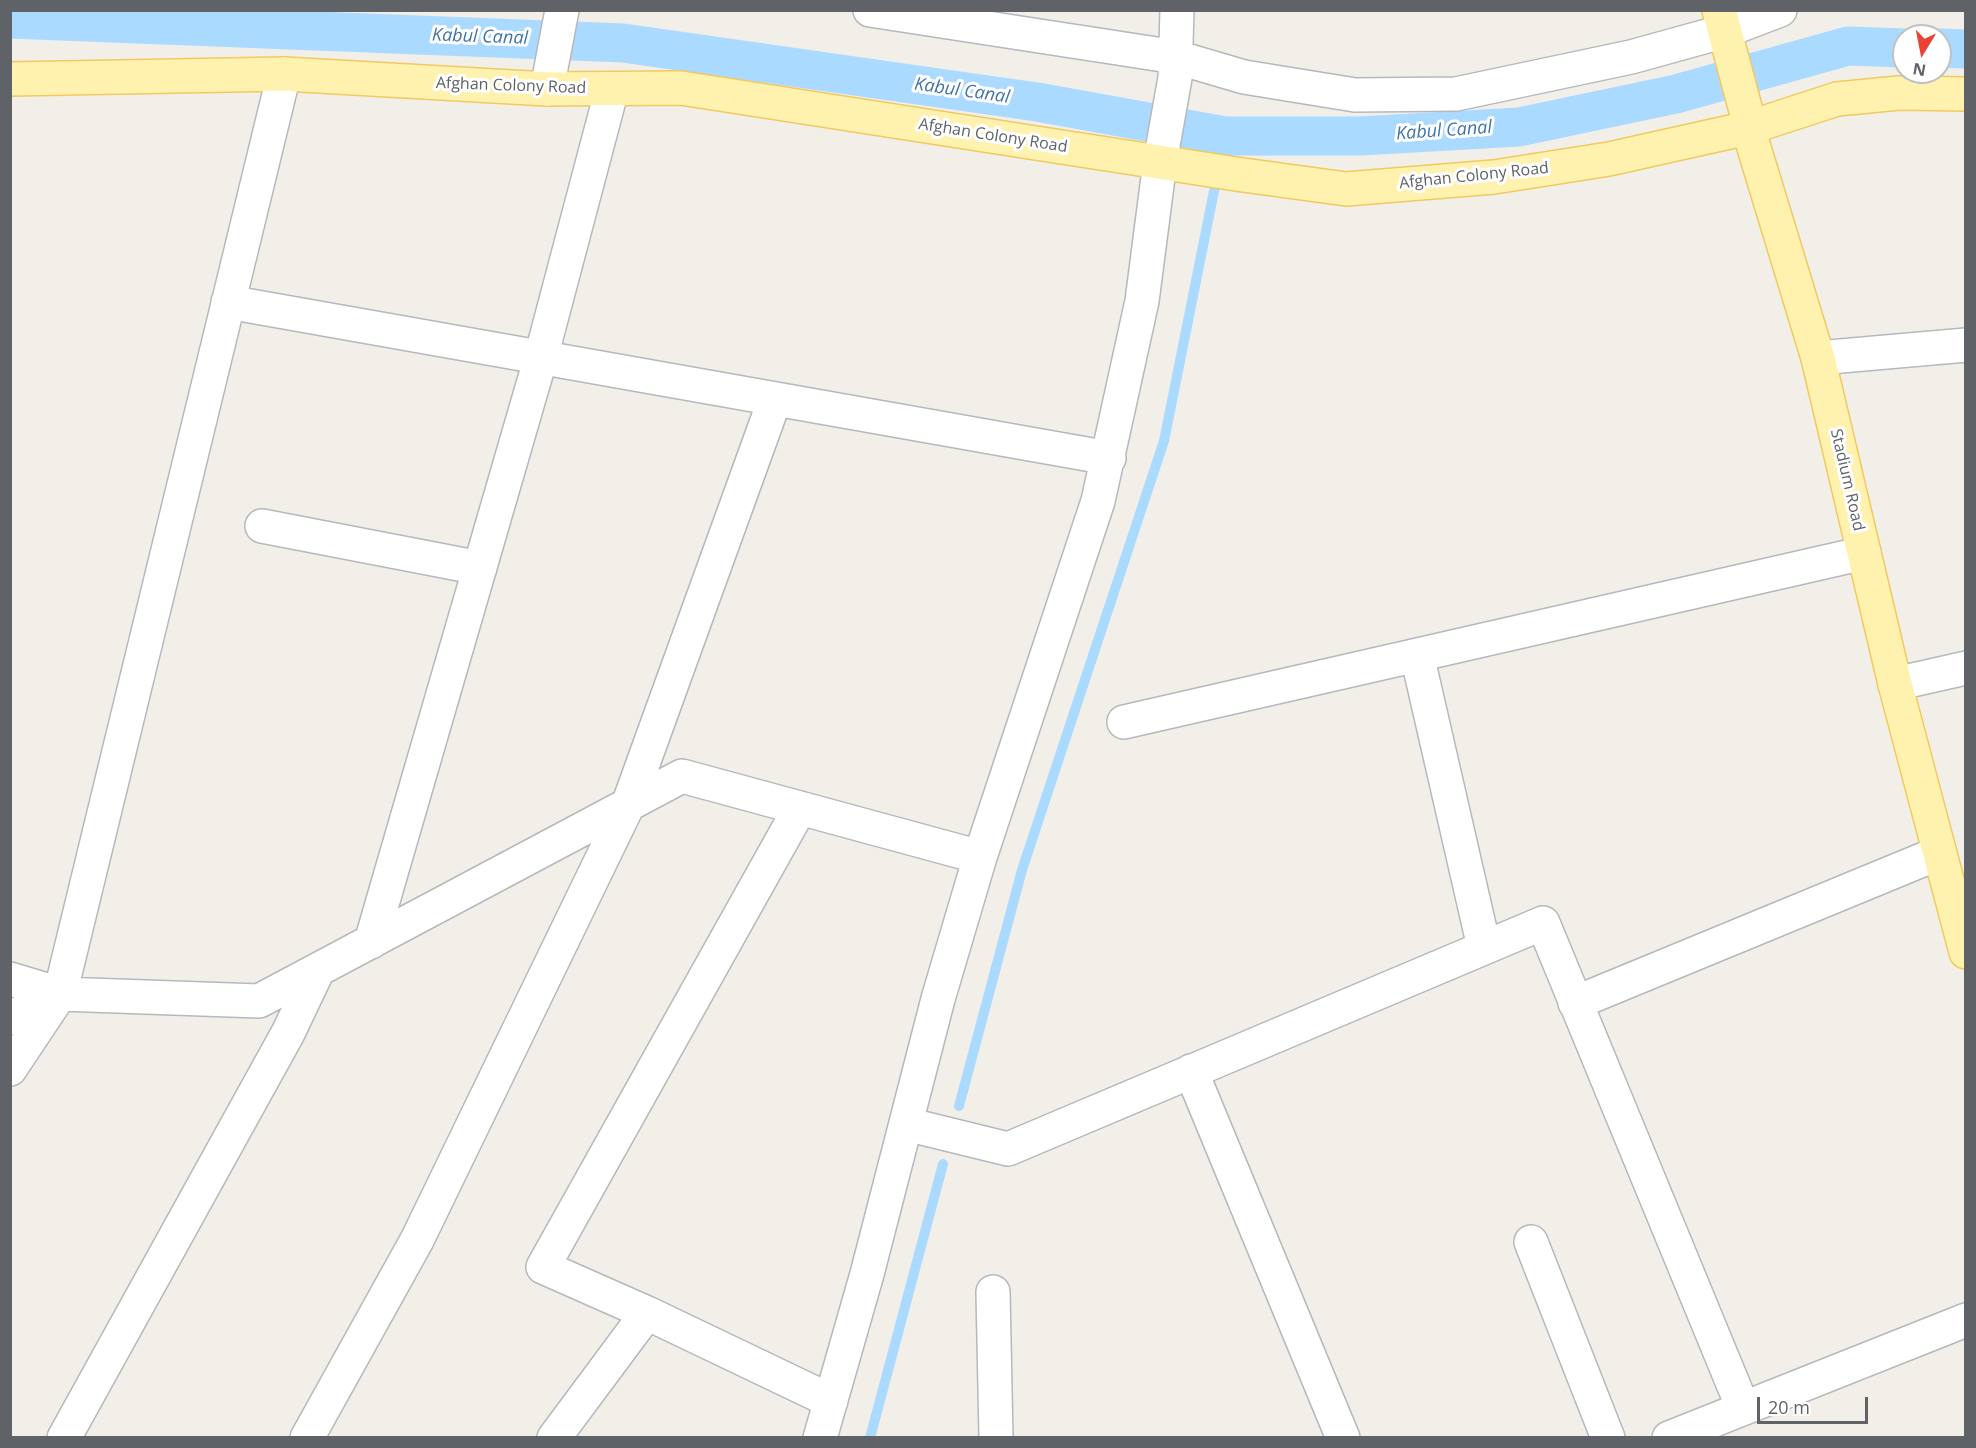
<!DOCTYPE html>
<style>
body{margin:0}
#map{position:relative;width:1976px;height:1448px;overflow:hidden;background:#f1efe8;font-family:"Open Sans",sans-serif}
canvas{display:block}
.frame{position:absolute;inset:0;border:12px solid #5f6368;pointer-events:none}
.north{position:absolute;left:1892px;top:24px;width:60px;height:60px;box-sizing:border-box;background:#fff;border:2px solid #bfc1c3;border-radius:50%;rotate:190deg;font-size:16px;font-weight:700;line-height:24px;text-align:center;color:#5f6368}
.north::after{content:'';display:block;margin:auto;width:21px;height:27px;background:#ea4335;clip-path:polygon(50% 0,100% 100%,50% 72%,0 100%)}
.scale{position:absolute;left:1757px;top:1397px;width:111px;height:27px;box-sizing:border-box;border:3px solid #5f6368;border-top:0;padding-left:8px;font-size:18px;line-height:21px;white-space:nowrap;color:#5f6368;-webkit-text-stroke:4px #fff;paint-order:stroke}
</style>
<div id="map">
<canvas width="1976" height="1448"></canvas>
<div class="frame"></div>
<div class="north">N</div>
<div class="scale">20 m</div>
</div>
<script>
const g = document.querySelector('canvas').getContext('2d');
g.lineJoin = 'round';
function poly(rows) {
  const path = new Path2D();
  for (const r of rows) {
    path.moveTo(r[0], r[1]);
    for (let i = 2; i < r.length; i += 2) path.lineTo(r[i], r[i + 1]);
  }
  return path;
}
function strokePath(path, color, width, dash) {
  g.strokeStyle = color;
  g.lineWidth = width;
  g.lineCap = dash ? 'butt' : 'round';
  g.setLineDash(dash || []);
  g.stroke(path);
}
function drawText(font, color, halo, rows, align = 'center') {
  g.font = font + ' "Open Sans",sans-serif';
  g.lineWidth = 6;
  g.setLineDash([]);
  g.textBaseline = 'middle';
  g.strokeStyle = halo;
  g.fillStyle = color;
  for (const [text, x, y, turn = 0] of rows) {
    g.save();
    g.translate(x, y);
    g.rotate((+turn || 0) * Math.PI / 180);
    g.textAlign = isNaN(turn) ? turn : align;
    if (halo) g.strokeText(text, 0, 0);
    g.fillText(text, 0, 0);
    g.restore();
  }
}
strokePath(poly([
 [959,1106,1022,870,1164,441,1225,136],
 [870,1438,943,1164]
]), '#aadaff', 10);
strokePath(poly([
 [10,19,623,43,1037,102,1225,136,1360,136,1519,127,1676,94,1848,46,1904,48],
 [1940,48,1966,49]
]), '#aadaff', 39);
const minor = poly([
 [870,10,1176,57,1244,77,1355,95,1456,94,1631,57,1725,31,1780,10],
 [547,89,562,10],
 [228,302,1109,458],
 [1818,358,1966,345],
 [262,526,480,568],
 [1417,655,1484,947],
 [1895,684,1966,668],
 [1124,722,1864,553],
 [800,808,543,1267,647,1313,831,1401],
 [371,942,541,357,612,89],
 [10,979,60,994],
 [1575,1003,1939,853],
 [10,1018,60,994,259,1001,682,776,980,857],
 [10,1069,60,994,284,74],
 [1191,1071,1343,1438],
 [906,1124,1008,1149,1543,923,1743,1408],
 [1531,1242,1608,1438],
 [993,1292,996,1438],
 [64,1438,288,1033,318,970],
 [307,1438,417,1240,628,805,775,399],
 [554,1438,647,1313],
 [820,1438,867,1274,938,999,980,857,1098,501,1142,301,1160,162,1175,78,1177,10],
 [1669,1438,1966,1320]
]);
const major = poly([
 [1719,10,1746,111,1748,128,1818,358,1895,684,1966,952],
 [10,79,284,74,547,89,681,88,1236,174,1346,189,1494,177,1609,159,1748,128,1837,99,1899,93,1966,94]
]);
strokePath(minor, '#b5b8bc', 36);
strokePath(major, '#f2c960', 36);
strokePath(minor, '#fff', 33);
strokePath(major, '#fff2af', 33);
drawText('16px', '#5f6368', '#fff', [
 ["Afghan Colony Road",511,86,2],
 ["Afghan Colony Road",993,136,9],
 ["Afghan Colony Road",1474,176,-6],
 ["Stadium Road",1847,480,77]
]);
drawText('italic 18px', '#4174aa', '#fff', [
 ["Kabul Canal",480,37,2],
 ["Kabul Canal",962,91,8],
 ["Kabul Canal",1444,131,-4]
]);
</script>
